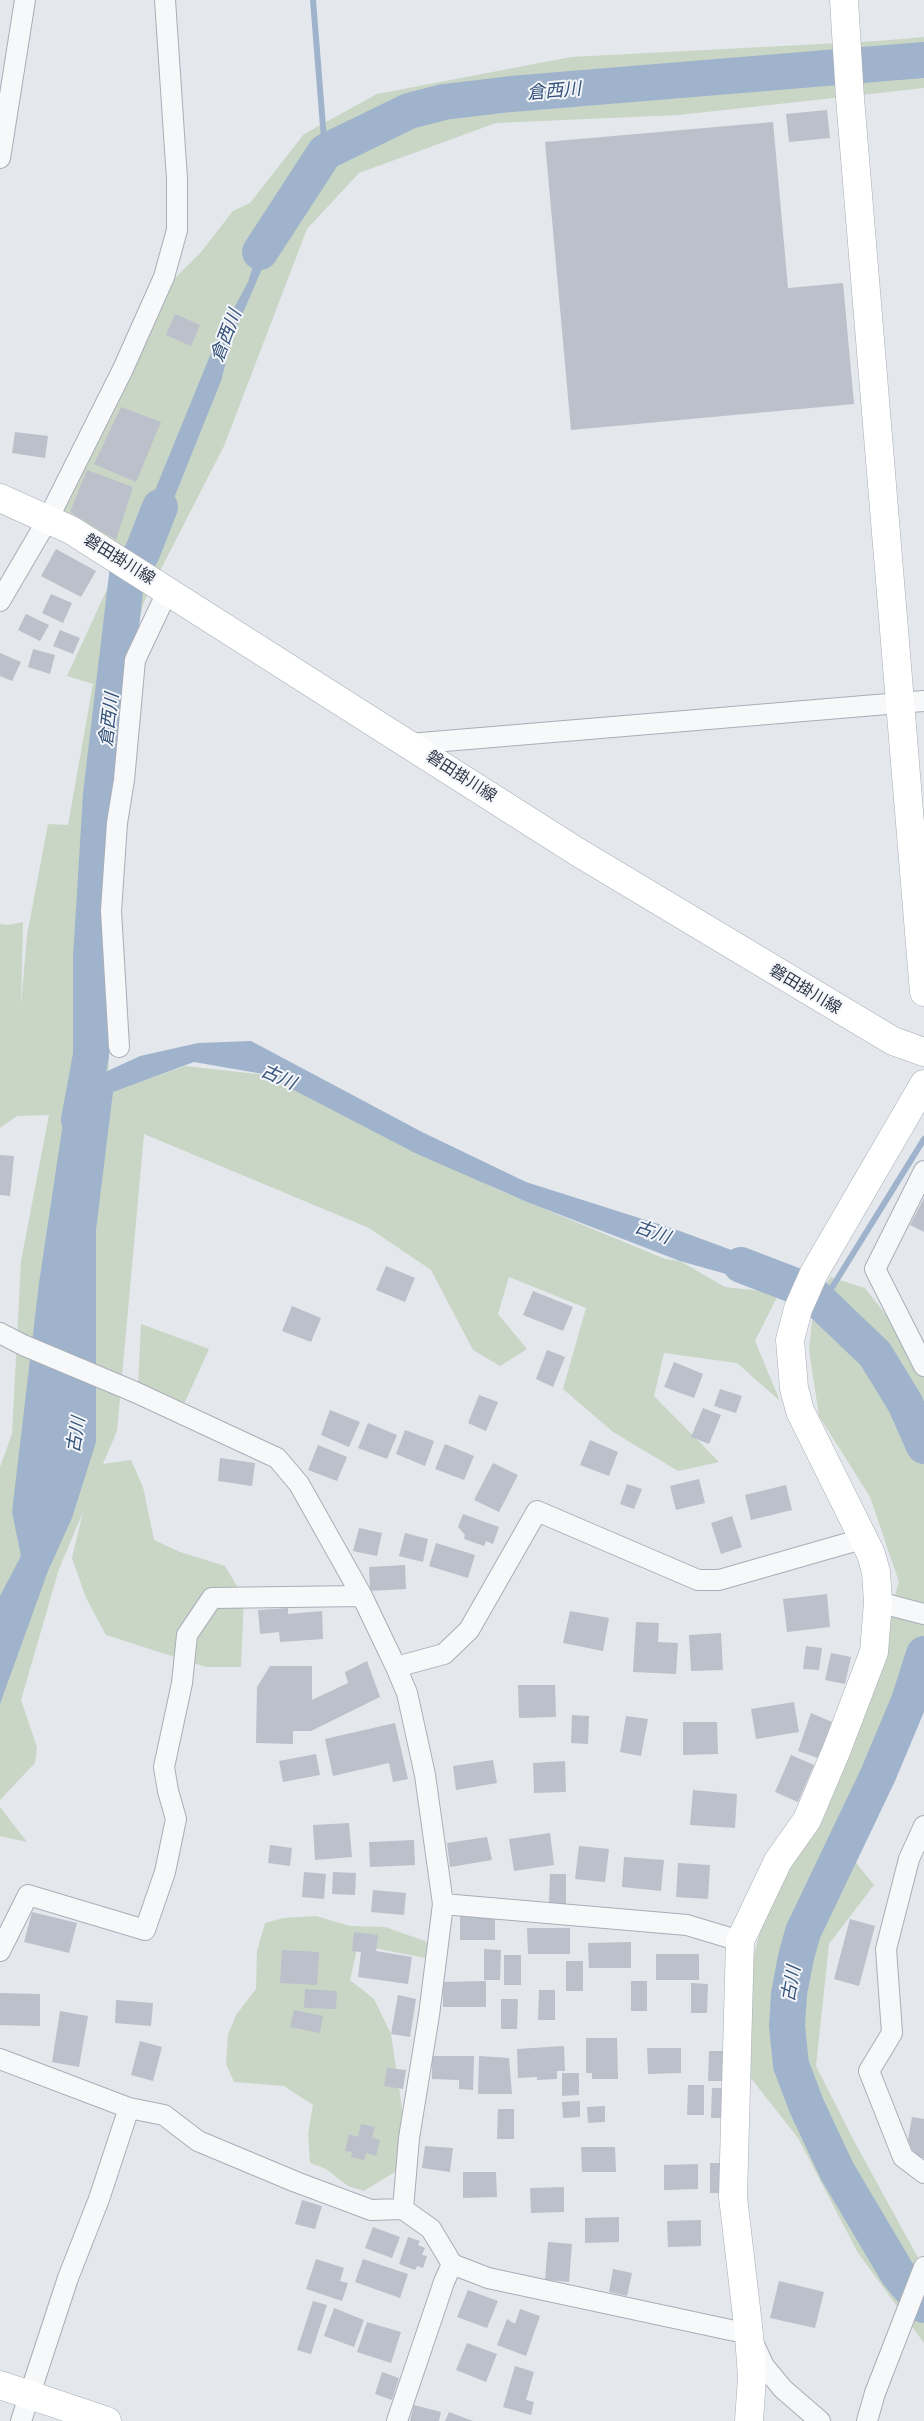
<!DOCTYPE html>
<meta charset="utf-8">
<style>
body{margin:0}
canvas{display:block;background:#e4e7ec}
</style>
<canvas width="924" height="2421"></canvas>
<script>
const g = document.querySelector('canvas').getContext('2d');
g.lineJoin = 'round';
function fill(path, color) {
  g.fillStyle = color;
  g.fill(path, 'evenodd');
}
function poly(rows) {
  const path = new Path2D();
  for (const r of rows) {
    path.moveTo(r[0], r[1]);
    for (let i = 2; i < r.length; i += 2) path.lineTo(r[i], r[i + 1]);
  }
  return path;
}
function strokePath(path, color, width, dash) {
  g.strokeStyle = color;
  g.lineWidth = width;
  g.lineCap = dash ? 'butt' : 'round';
  g.setLineDash(dash || []);
  g.stroke(path);
}
function drawText(font, color, halo, rows, align = 'center') {
  g.font = font + ' "DM Sans","Noto Sans JP",sans-serif';
  g.lineWidth = 4;
  g.setLineDash([]);
  g.textBaseline = 'middle';
  g.strokeStyle = halo;
  g.fillStyle = color;
  for (const [text, x, y, turn = 0] of rows) {
    g.save();
    g.translate(x, y);
    g.rotate((+turn || 0) * Math.PI / 180);
    g.textAlign = isNaN(turn) ? turn : align;
    if (halo) g.strokeText(text, 0, 0);
    g.fillText(text, 0, 0);
    g.restore();
  }
}
fill(poly([
 [924,37,924,88,679,115,496,123,359,173,307,229,224,446,143,604,126,684,108,998,109,1119,112,1092,185,1066,275,1076,496,1189,665,1259,680,1261,725,1287,779,1293,755,1341,780,1401,737,1363,664,1353,654,1396,719,1462,678,1471,613,1432,563,1389,586,1308,509,1277,498,1314,527,1349,500,1366,473,1350,431,1270,369,1228,144,1134,117,1431,103,1464,131,1460,143,1487,154,1540,180,1552,225,1566,244,1598,241,1667,206,1667,106,1635,86,1598,72,1558,83,1512,59,1569,21,1700,37,1747,35,1763,0,1800,0,1467,12,1434,21,1261,49,1115,17,1116,0,1128,0,924,8,925,23,922,21,1006,27,935,48,824,68,825,93,684,67,676,120,561,48,519,155,298,201,252,233,211,250,203,304,134,377,94,571,57,878,41],
 [830,1277,865,1288,924,1364,924,1674,853,1859,874,1885,829,1944,816,2066,853,2139,917,2256,924,2264,924,2343,858,2253,798,2138,739,2063,741,2003,769,1898,875,1660,899,1582,870,1497,819,1416,809,1350,813,1312],
 [141,1324,209,1349,184,1404,138,1387],
 [0,1807,27,1842,0,1836],
 [316,1916,350,1926,385,1927,425,1941,436,1960,358,1945,350,1980,374,1999,391,2034,404,2122,398,2170,364,2191,348,2186,326,2169,310,2163,308,2134,313,2105,284,2086,234,2082,226,2064,228,2035,236,2015,256,1989,257,1951,265,1923,283,1918]
]), '#c9d6c5');
fill(poly([
 [287,211,233,336,221,381,150,558,131,549,216,341,248,282,266,226],
 [251,1041,422,1132,526,1182,677,1230,794,1273,783,1290,680,1261,527,1202,415,1153,263,1074,194,1062,113,1092,96,1230,96,1442,72,1518,48,1571,0,1704,0,1596,21,1556,12,1512,39,1283,64,1116,79,1071,99,1075,140,1056,198,1043]
]), '#9fb4cc');
strokePath(poly([
 [313,0,325,152],
 [823,1302,924,1139]
]), '#9fb4cc', 6);
strokePath(poly([
 [260,252,325,152,409,111,444,102,511,94,924,60],
 [79,1120,91,1055,91,958,101,794,127,575,142,553,160,507],
 [741,1265,809,1291,875,1354,905,1403,924,1446],
 [924,1654,909,1701,878,1775,803,1932,796,1957,789,1994,787,2026,791,2065,807,2107,837,2171,898,2274,924,2305]
]), '#9fb4cc', 36);
fill(poly([
 [827,110,830,138,789,142,786,114],
 [773,122,788,288,843,283,854,404,571,430,545,142],
 [175,314,200,325,191,346,166,335],
 [121,407,161,422,136,482,94,464],
 [15,432,48,436,45,458,12,453],
 [87,470,133,487,116,540,70,512],
 [56,549,96,571,81,597,41,576],
 [51,594,72,603,63,623,42,613],
 [26,614,49,625,40,641,18,630],
 [60,630,80,638,73,654,53,646],
 [33,649,55,655,50,674,28,667],
 [0,653,21,662,12,681,0,676],
 [0,1155,14,1156,10,1196,0,1195],
 [924,1198,924,1232,910,1225],
 [386,1266,415,1278,405,1302,376,1290],
 [533,1291,573,1307,563,1331,523,1315],
 [292,1306,321,1318,311,1342,282,1331],
 [547,1350,565,1357,553,1387,536,1379],
 [674,1362,703,1374,694,1398,664,1387],
 [720,1389,742,1396,736,1413,714,1406],
 [479,1395,498,1402,486,1431,468,1423],
 [703,1408,721,1415,709,1444,691,1437],
 [330,1410,360,1422,349,1447,321,1435],
 [368,1423,397,1435,387,1459,358,1448],
 [405,1430,434,1441,425,1466,396,1454],
 [590,1440,618,1452,609,1476,580,1465],
 [445,1444,474,1456,464,1480,435,1469],
 [318,1445,347,1457,337,1481,308,1470],
 [220,1458,255,1463,252,1486,218,1481],
 [493,1463,518,1475,499,1512,474,1500],
 [699,1479,705,1503,676,1510,670,1486],
 [627,1484,642,1489,634,1509,620,1504],
 [786,1485,792,1510,751,1520,745,1495],
 [463,1514,499,1527,493,1544,486,1541,484,1546,464,1539,465,1535,458,1527],
 [732,1516,742,1547,721,1554,711,1523],
 [359,1528,382,1533,377,1556,353,1551],
 [405,1533,428,1539,423,1562,399,1556],
 [436,1543,475,1555,468,1578,429,1566],
 [405,1565,406,1589,370,1591,369,1567],
 [827,1594,830,1627,787,1632,783,1599],
 [288,1608,288,1614,322,1611,323,1639,280,1642,279,1632,260,1634,258,1610],
 [570,1611,609,1618,603,1651,563,1643],
 [636,1622,659,1623,658,1642,678,1643,676,1674,633,1672],
 [721,1633,723,1670,691,1671,689,1635],
 [806,1646,822,1648,819,1670,803,1669],
 [831,1653,851,1657,845,1684,825,1680],
 [367,1661,380,1697,311,1731,293,1731,293,1744,256,1743,257,1687,270,1666,312,1666,312,1700,348,1683,345,1672],
 [518,1685,555,1685,556,1717,519,1718],
 [794,1702,799,1732,756,1739,751,1709],
 [811,1713,832,1722,818,1758,798,1751],
 [572,1715,589,1716,588,1744,571,1743],
 [626,1716,648,1719,641,1756,620,1752],
 [683,1722,717,1722,718,1754,683,1755],
 [395,1723,408,1779,393,1782,389,1763,333,1776,325,1739],
 [316,1754,320,1775,283,1782,279,1761],
 [791,1755,814,1765,798,1802,775,1792],
 [493,1760,497,1783,456,1790,453,1766],
 [565,1761,566,1792,534,1793,533,1763],
 [693,1790,737,1794,735,1828,690,1825],
 [349,1823,352,1857,315,1860,313,1825],
 [550,1833,554,1865,514,1871,509,1839],
 [487,1837,492,1860,450,1867,447,1843],
 [414,1840,415,1865,370,1867,369,1842],
 [270,1845,292,1848,290,1866,268,1863],
 [579,1846,609,1849,605,1882,575,1879],
 [624,1857,664,1860,661,1891,622,1887],
 [678,1863,710,1865,708,1899,676,1897],
 [304,1872,326,1874,324,1899,302,1897],
 [333,1872,356,1873,355,1895,332,1894],
 [550,1874,566,1874,566,1904,549,1904],
 [373,1890,406,1893,404,1915,371,1912],
 [32,1912,77,1923,69,1953,24,1942],
 [495,1915,495,1940,460,1940,460,1916],
 [850,1919,875,1926,859,1986,834,1979],
 [527,1928,570,1928,570,1954,528,1954],
 [354,1932,378,1935,376,1951,412,1957,408,1984,358,1977,361,1952,352,1951],
 [631,1942,631,1968,589,1968,588,1943],
 [484,1949,501,1950,500,1980,484,1980],
 [282,1950,319,1952,317,1985,280,1983],
 [656,1954,699,1954,699,1980,656,1980],
 [504,1955,521,1955,521,1985,504,1985],
 [566,1961,583,1961,583,1991,566,1991],
 [486,1981,486,2007,443,2007,443,1982],
 [631,1981,647,1981,647,2011,631,2011],
 [691,1983,708,1984,707,2013,691,2013],
 [305,1989,337,1991,336,2009,304,2008],
 [539,1990,555,1990,555,2020,538,2020],
 [0,1993,40,1994,40,2026,0,2025],
 [398,1995,416,1999,410,2037,391,2034],
 [501,1999,518,1999,517,2029,501,2029],
 [116,2000,153,2003,151,2026,115,2023],
 [294,2010,323,2016,320,2033,290,2027],
 [60,2011,88,2016,79,2067,52,2062],
 [586,2038,617,2038,618,2079,592,2079,592,2073,586,2073],
 [140,2041,162,2047,153,2081,131,2075],
 [564,2046,565,2071,557,2071,557,2079,537,2080,537,2077,518,2078,517,2049],
 [647,2048,681,2048,681,2073,648,2074],
 [709,2051,725,2051,725,2081,708,2081],
 [432,2056,474,2056,473,2090,459,2089,459,2080,432,2079],
 [479,2056,509,2058,512,2094,478,2094],
 [387,2068,406,2070,403,2089,384,2086],
 [562,2073,579,2073,579,2095,562,2096],
 [688,2085,704,2085,704,2115,687,2115],
 [712,2088,728,2088,728,2118,711,2118],
 [580,2101,580,2117,563,2118,562,2102],
 [605,2106,605,2122,588,2123,587,2107],
 [498,2109,514,2109,514,2139,497,2139],
 [912,2117,924,2119,924,2158,915,2156,908,2140],
 [361,2124,375,2127,372,2138,380,2140,376,2156,366,2153,364,2160,351,2157,352,2152,345,2151,349,2134,358,2137],
 [425,2146,453,2148,450,2172,422,2168],
 [581,2147,615,2147,616,2172,582,2172],
 [710,2163,727,2163,726,2193,710,2193],
 [698,2164,698,2189,664,2190,664,2165],
 [463,2172,496,2172,497,2197,463,2198],
 [564,2187,564,2212,531,2213,530,2188],
 [302,2200,322,2206,315,2229,295,2224],
 [619,2217,619,2242,585,2243,585,2218],
 [701,2220,701,2246,668,2247,667,2221],
 [373,2227,400,2237,392,2258,365,2248],
 [408,2237,420,2241,418,2245,425,2248,422,2255,427,2256,423,2268,417,2266,415,2270,399,2264],
 [548,2242,572,2244,569,2282,545,2280],
 [316,2259,344,2268,340,2281,348,2283,342,2301,306,2289],
 [363,2259,408,2274,400,2298,355,2282],
 [613,2269,632,2273,627,2296,609,2292],
 [779,2281,824,2292,815,2328,770,2318],
 [468,2290,498,2301,487,2328,457,2317],
 [313,2301,327,2305,311,2354,297,2350],
 [334,2308,364,2320,354,2347,324,2336],
 [520,2309,540,2316,526,2356,497,2345,507,2319,515,2324],
 [367,2322,401,2332,391,2363,357,2352],
 [467,2343,497,2354,486,2382,456,2370],
 [515,2366,534,2372,526,2400,534,2402,531,2415,503,2407],
 [382,2372,399,2378,392,2400,375,2394],
 [414,2405,441,2412,439,2421,410,2421],
 [449,2412,473,2421,445,2421]
]), '#bbc0ca');
const street = poly([
 [0,158,25,0],
 [0,601,48,519,123,369,164,277,177,230,177,179,165,0],
 [409,744,924,701],
 [119,1047,111,911,117,823,124,780,135,660,168,590],
 [924,1171,875,1269,924,1366],
 [0,1333,23,1345,135,1392,277,1458,299,1484,362,1596,396,1667,407,1693,425,1775,443,1904,429,2015,409,2138,403,2209],
 [878,1602,924,1614],
 [396,1667,444,1654,469,1630,537,1511,698,1580,719,1580,862,1539],
 [924,1826,909,1859,886,1949,892,2033,869,2071,903,2157,924,2173],
 [443,1904,687,1925,740,1941],
 [0,1951,28,1895,145,1930,165,1872,176,1819,168,1791,164,1767,182,1683,187,1635,212,1598,362,1596],
 [0,2059,129,2108,164,2115,198,2141,296,2182,371,2210,403,2209,431,2229,452,2264,488,2278,749,2334,764,2366,783,2389,820,2421],
 [21,2421,68,2278,99,2199,129,2108],
 [397,2421,444,2282,452,2264],
 [867,2421,875,2393,924,2267]
]);
const secondary = poly([
 [844,0,850,98,924,992],
 [0,498,71,530,576,851,893,1041,924,1052],
 [0,2385,107,2421],
 [749,2421,752,2378,749,2334,733,2197,740,1941,778,1861,807,1820,837,1749,874,1652,878,1602,876,1572,871,1554,800,1411,794,1388,790,1340,798,1309,814,1273,924,1084]
]);
strokePath(street, '#a9aeb7', 22);
strokePath(secondary, '#a9aeb7', 29);
strokePath(street, '#f7f8fa', 20);
strokePath(secondary, '#fff', 28);
drawText('16px', '#2b3445', '#f4f6f9', [
 ["磐田掛川線",119,560,32],
 ["磐田掛川線",461,777,33],
 ["磐田掛川線",805,990,31]
]);
drawText('italic 18px', '#34527a', '#f4f6f9', [
 ["倉西川",554,92,-5],
 ["倉西川",227,336,-69],
 ["倉西川",110,720,-83],
 ["古川",278,1078,24],
 ["古川",652,1233,20],
 ["古川",77,1435,-81],
 ["古川",792,1984,-80]
]);
</script>
